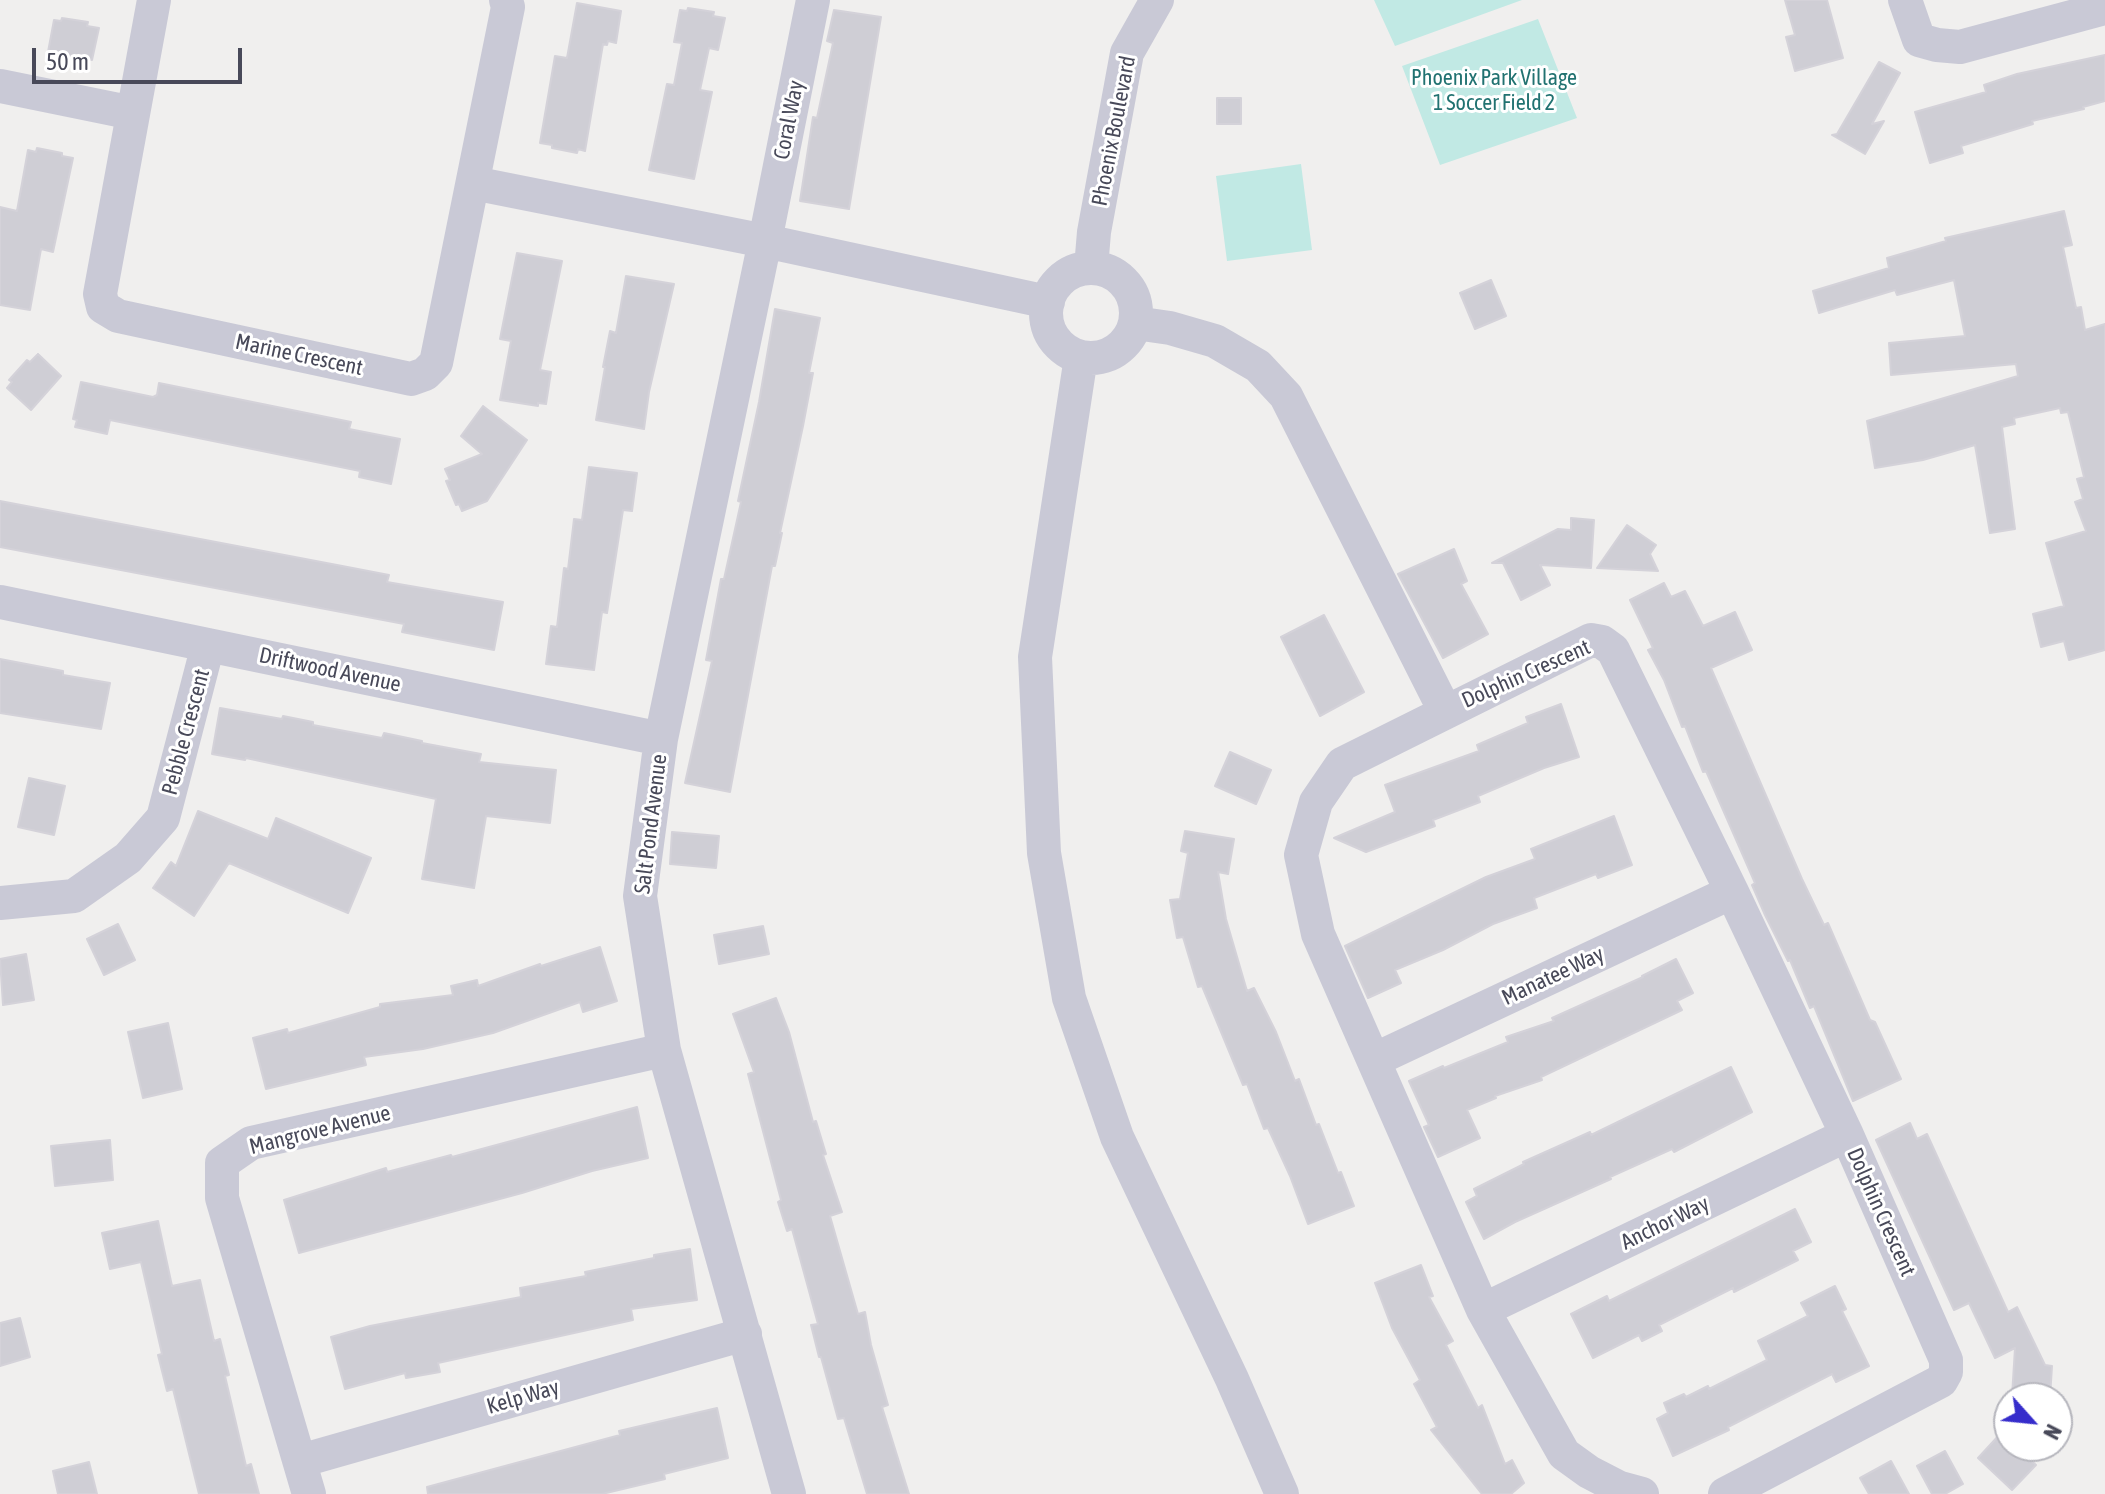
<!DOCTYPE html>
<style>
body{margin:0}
#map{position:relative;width:2105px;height:1494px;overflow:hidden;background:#f0efee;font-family:"Asap Condensed",sans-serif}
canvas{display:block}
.north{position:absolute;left:1993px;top:1382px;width:80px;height:80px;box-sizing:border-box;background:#fff;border:2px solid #b6b6bd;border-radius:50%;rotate:117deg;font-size:22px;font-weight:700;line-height:32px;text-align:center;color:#484959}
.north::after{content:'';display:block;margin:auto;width:28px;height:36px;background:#362dcb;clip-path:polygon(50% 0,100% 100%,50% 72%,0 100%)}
.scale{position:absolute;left:32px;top:48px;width:210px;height:36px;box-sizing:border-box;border:4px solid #484959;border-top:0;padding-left:10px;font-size:24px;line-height:28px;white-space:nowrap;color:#484959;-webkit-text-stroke:6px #fff;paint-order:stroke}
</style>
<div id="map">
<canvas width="2105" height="1494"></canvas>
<div class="north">N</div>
<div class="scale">50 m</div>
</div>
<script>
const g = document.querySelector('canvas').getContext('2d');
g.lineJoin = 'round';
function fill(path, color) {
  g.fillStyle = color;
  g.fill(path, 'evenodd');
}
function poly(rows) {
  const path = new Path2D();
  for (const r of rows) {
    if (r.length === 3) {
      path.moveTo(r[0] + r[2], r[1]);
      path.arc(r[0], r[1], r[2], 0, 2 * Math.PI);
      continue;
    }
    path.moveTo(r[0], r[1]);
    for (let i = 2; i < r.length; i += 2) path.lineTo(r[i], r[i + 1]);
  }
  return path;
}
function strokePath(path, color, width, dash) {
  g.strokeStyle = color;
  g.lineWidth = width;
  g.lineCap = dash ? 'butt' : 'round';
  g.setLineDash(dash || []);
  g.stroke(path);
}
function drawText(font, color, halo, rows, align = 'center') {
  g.font = font + ' "Asap Condensed",sans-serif';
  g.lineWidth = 6;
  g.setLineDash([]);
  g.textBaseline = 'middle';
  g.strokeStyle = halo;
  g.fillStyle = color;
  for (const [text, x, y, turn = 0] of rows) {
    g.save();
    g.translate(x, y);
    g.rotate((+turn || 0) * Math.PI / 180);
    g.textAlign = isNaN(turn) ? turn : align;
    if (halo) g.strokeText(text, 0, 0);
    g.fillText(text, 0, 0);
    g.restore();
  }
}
fill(poly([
 [1374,0,1522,0,1395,46],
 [1538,19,1577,118,1440,165,1402,66],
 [1301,164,1312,250,1227,261,1216,176]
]), '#c1e9e4');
const building = poly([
 [1785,0,1827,0,1843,58,1795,71,1786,37,1795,35,1785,0],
 [577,3,621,11,616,43,608,41,607,45,603,44,585,151,578,149,577,153,552,148,552,145,540,143,555,56,567,58,577,3],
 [688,8,714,12,713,16,725,18,718,50,709,48,700,90,712,92,694,179,649,170,667,84,674,85,682,43,674,42,680,10,687,11,688,8],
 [834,10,881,17,849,209,800,201,813,117,817,118,833,43,827,41,834,10],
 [62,18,88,22,87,26,99,28,92,60,48,52,54,20,61,21,62,18],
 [2105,55,2105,101,2083,107,2084,109,2032,121,2033,124,1961,146,1963,153,1930,163,1915,112,1986,92,1984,85,2017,74,2105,55],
 [1879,62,1900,73,1872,124,1884,121,1865,154,1832,135,1837,134,1879,62],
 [1217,98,1241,98,1241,124,1217,124,1217,98],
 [37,148,62,153,62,156,73,158,53,252,41,249,30,310,0,305,0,207,17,211,28,150,36,152,37,148],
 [2064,211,2072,245,2063,247,2076,308,2081,307,2085,330,2105,324,2105,650,2069,660,2064,641,2041,647,2033,614,2064,606,2046,543,2086,531,2075,502,2083,499,2077,479,2084,477,2068,412,2061,413,2060,408,2014,418,2015,424,2002,427,2015,529,1990,533,1975,445,1923,460,1875,468,1867,421,2018,376,2016,364,1891,375,1889,343,1965,336,1954,280,1897,295,1895,290,1819,313,1813,291,1889,268,1887,258,1946,241,1945,238,2064,211],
 [517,253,562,261,540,370,551,372,546,404,538,403,538,406,500,400,511,341,500,339,517,253],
 [626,276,674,284,649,392,644,429,596,420,605,367,603,367,610,331,616,333,626,276],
 [1491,280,1506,316,1475,329,1460,293,1491,280],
 [775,309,820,318,809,373,813,373,803,426,780,533,782,533,775,566,772,566,730,792,685,783,712,661,706,660,721,579,724,579,741,502,738,501,759,402,775,309],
 [38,354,61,376,31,410,7,388,12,382,9,380,27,360,30,362,38,354],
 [81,382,153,397,157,395,159,383,351,422,349,429,400,439,391,484,359,477,360,471,110,420,107,434,75,427,77,420,73,419,81,382],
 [483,406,527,440,487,501,462,511,459,504,456,505,446,481,450,480,445,469,482,454,461,436,483,406],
 [589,467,637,473,632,511,623,510,607,613,602,612,594,670,546,664,551,626,557,627,564,568,568,569,574,519,582,520,589,467],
 [0,501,337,565,389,575,387,582,503,602,494,650,402,632,404,624,0,547,0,501],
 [1571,518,1594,520,1591,568,1540,565,1550,585,1521,600,1503,563,1492,563,1558,529,1571,530,1571,518],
 [1627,525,1656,545,1650,554,1658,571,1597,568,1627,525],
 [1454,549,1467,581,1461,584,1488,634,1443,658,1398,574,1454,549],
 [1664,583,1671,597,1685,591,1703,626,1735,612,1752,650,1711,668,1802,879,1824,925,1828,923,1870,1020,1875,1022,1901,1079,1853,1101,1814,1006,1810,1008,1790,960,1788,961,1765,915,1752,885,1755,883,1706,771,1703,772,1685,726,1682,727,1664,680,1648,650,1653,648,1630,600,1664,583],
 [1324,615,1364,692,1320,716,1281,637,1324,615],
 [0,659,63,671,63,675,110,683,101,729,0,713,0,659],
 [1561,704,1579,757,1544,768,1478,796,1480,802,1433,820,1435,826,1366,852,1334,838,1395,812,1385,785,1479,751,1477,745,1528,723,1526,717,1561,704],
 [220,708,282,719,283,716,313,722,313,725,382,738,384,733,422,741,422,743,481,754,479,762,556,770,550,823,486,816,474,888,422,879,436,799,246,758,245,760,212,754,220,708],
 [1230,752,1271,770,1256,804,1215,786,1230,752],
 [29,778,65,786,54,835,18,827,29,778],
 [198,811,268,839,276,818,371,858,348,913,229,863,194,916,153,888,171,862,176,866,198,811],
 [1614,816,1632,865,1598,878,1596,874,1534,898,1537,908,1493,924,1443,950,1395,970,1401,983,1368,998,1345,946,1486,877,1535,859,1531,849,1614,816],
 [1185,831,1234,839,1228,874,1218,872,1226,919,1247,991,1254,988,1276,1032,1295,1081,1299,1079,1316,1125,1319,1124,1338,1173,1341,1172,1354,1206,1308,1224,1290,1176,1268,1128,1264,1129,1247,1084,1243,1085,1202,986,1198,987,1183,937,1177,938,1170,900,1180,899,1188,853,1181,851,1185,831],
 [672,832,719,836,716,868,670,864,672,832],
 [118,924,135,960,104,975,87,939,118,924],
 [763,926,769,954,719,964,714,935,763,926],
 [600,947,617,1001,583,1012,580,1002,493,1033,423,1049,364,1057,366,1065,266,1089,253,1038,287,1029,288,1033,380,1007,380,1004,453,995,451,986,477,980,478,986,540,964,541,966,600,947],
 [26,954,34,1000,3,1005,0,959,26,954],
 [1676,959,1693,993,1677,1001,1682,1010,1541,1077,1542,1080,1495,1096,1496,1098,1467,1110,1480,1138,1438,1157,1424,1127,1429,1125,1409,1081,1443,1066,1444,1068,1508,1042,1506,1037,1554,1021,1552,1018,1643,977,1642,976,1676,959],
 [776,998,789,1032,813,1122,816,1121,826,1154,823,1155,842,1212,830,1216,858,1314,865,1312,871,1345,888,1405,882,1407,909,1494,867,1494,844,1418,838,1419,821,1357,819,1357,811,1325,818,1324,792,1229,787,1231,778,1202,781,1200,748,1074,754,1072,733,1014,776,998],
 [168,1023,182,1089,143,1098,128,1032,168,1023],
 [1731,1067,1752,1112,1674,1152,1672,1149,1610,1177,1611,1179,1515,1222,1484,1239,1466,1202,1477,1196,1474,1189,1524,1164,1523,1162,1590,1132,1591,1135,1731,1067],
 [637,1107,648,1158,592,1171,522,1193,299,1253,284,1200,386,1168,387,1172,451,1155,452,1157,637,1107],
 [1910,1123,1917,1139,1927,1134,2008,1312,2017,1307,2045,1365,2052,1366,2050,1398,2012,1396,2015,1348,1995,1358,1969,1303,1954,1310,1876,1140,1910,1123],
 [110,1140,113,1180,55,1186,51,1146,110,1140],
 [1795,1209,1811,1242,1793,1251,1798,1260,1734,1292,1733,1288,1659,1325,1662,1331,1642,1341,1639,1335,1593,1358,1571,1314,1607,1296,1609,1301,1795,1209],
 [158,1221,172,1286,200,1280,214,1341,220,1339,229,1375,225,1376,246,1466,251,1464,259,1494,199,1494,173,1389,167,1391,158,1355,162,1354,141,1262,110,1269,102,1233,158,1221],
 [690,1249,697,1300,631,1309,633,1320,438,1363,440,1372,406,1378,405,1373,345,1389,331,1337,370,1326,521,1297,520,1288,586,1276,585,1272,654,1258,654,1255,690,1249],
 [1421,1265,1433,1296,1429,1297,1453,1341,1446,1345,1478,1408,1482,1405,1505,1464,1512,1460,1524,1483,1511,1494,1482,1494,1431,1430,1437,1427,1414,1384,1420,1380,1392,1328,1375,1283,1421,1265],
 [1835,1286,1846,1309,1842,1311,1869,1366,1836,1382,1832,1374,1728,1427,1729,1430,1673,1456,1657,1419,1668,1413,1664,1403,1684,1394,1686,1397,1708,1386,1709,1389,1767,1360,1758,1341,1808,1316,1801,1303,1835,1286],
 [20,1318,30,1357,0,1366,0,1323,20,1318],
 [717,1408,728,1458,664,1474,665,1479,602,1494,428,1494,427,1487,620,1435,619,1431,717,1408],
 [2001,1433,2009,1440,2009,1446,2015,1446,2036,1465,2012,1490,1978,1458,2001,1433],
 [1945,1451,1963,1484,1945,1494,1932,1494,1917,1466,1945,1451],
 [1891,1461,1909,1494,1869,1494,1860,1478,1891,1461],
 [89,1462,97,1494,58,1494,53,1471,89,1462]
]);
fill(building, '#cfced5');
strokePath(building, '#d4d2d9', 2);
strokePath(poly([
 [154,0,100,294,103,307,118,316,411,379,425,374,436,363,508,7,506,0],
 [1905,0,1919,40,1937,45,1960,47,2105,8],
 [0,86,133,113],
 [473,183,765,241,1048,302],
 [1091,268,1094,232,1127,53,1157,0],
 [1091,313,45],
 [1135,323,1170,328,1215,341,1258,366,1286,396,1445,711],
 [1081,357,1035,657,1044,853,1069,998,1117,1137,1232,1379,1282,1494],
 [0,602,661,739],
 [0,903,74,896,128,858,163,818,208,645],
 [1374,1060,1732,892],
 [1483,1310,1847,1135],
 [300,1461,745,1334],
 [309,1494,222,1198,222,1163,251,1143,664,1050],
 [789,1494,664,1050,640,896,661,739,765,241,813,0],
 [1642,1494,1620,1488,1589,1472,1564,1454,1483,1310,1318,934,1301,855,1316,802,1342,764,1591,640,1602,642,1613,650,1732,892,1847,1135,1946,1360,1946,1372,1941,1381,1725,1494]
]), '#c9c9d6', 34);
drawText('22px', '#217271', '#fff', [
 ["Phoenix Park Village",1494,78],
 ["1 Soccer Field 2",1494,103]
]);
drawText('22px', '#484959', '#fff', [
 ["Coral Way",789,120,-79],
 ["Phoenix Boulevard",1114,131,-79],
 ["Marine Crescent",299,355,12],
 ["Driftwood Avenue",330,670,12],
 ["Dolphin Crescent",1526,674,-24],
 ["Pebble Crescent",186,732,-75],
 ["Salt Pond Avenue",651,824,-83],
 ["Manatee Way",1553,976,-25],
 ["Mangrove Avenue",320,1130,-14],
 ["Dolphin Crescent",1881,1212,66],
 ["Anchor Way",1665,1223,-26],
 ["Kelp Way",523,1397,-16]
]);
</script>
